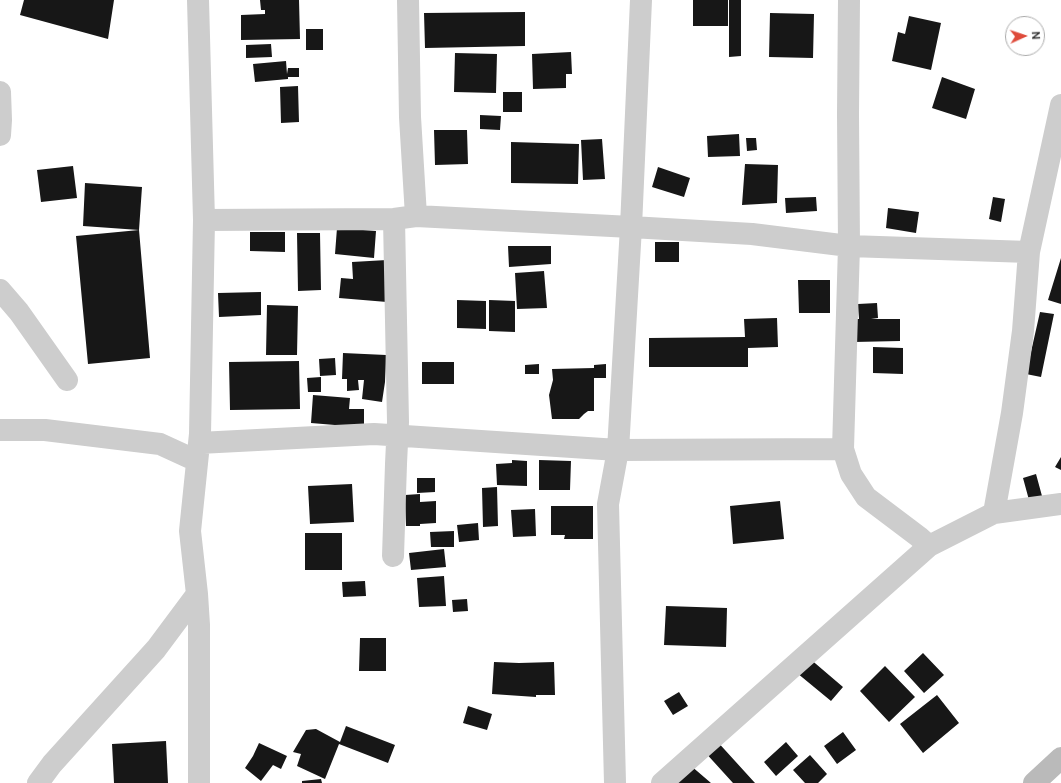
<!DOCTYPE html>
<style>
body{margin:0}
#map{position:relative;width:1061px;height:783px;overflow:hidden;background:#fff;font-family:"DM Sans",sans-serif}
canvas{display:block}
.north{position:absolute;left:1005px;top:16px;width:40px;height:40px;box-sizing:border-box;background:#fff;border:1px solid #acacac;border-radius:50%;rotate:87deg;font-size:11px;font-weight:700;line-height:16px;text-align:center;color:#303030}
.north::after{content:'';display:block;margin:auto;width:14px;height:18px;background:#de4b3b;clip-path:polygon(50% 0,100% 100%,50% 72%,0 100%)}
</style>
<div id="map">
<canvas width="1061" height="783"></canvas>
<div class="north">N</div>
</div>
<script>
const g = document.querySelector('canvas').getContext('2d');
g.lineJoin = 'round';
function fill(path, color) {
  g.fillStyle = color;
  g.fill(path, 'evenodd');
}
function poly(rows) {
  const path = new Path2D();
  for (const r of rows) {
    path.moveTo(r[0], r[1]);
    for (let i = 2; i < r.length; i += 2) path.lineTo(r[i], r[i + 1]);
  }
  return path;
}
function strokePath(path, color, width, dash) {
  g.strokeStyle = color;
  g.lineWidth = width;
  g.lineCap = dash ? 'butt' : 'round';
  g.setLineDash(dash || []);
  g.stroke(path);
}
fill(poly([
 [24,0,114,0,108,39,20,15],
 [260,0,299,0,300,39,241,40,241,15,265,14,265,10,261,10],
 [693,0,728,0,728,26,693,26],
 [729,0,741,0,741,56,729,57],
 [525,12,525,46,425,48,424,13],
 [770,13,814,14,813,58,769,57],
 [909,16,941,23,931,70,892,61,898,32,905,34],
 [306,29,323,29,323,50,306,50],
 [271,44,272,57,246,58,246,45],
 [571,52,572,74,566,74,566,88,533,89,532,54],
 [455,53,497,54,496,93,454,92],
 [286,61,287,74,288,68,299,68,299,77,288,77,288,79,255,82,253,64],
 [942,77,975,89,966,119,932,108],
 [298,86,299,122,281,123,280,87],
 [503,92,522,92,522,112,503,112],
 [480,115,501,116,500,130,480,129],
 [434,130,467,130,468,164,435,165],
 [739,134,740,156,708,157,707,136],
 [746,138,756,138,757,150,747,151],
 [602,139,605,179,583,180,581,140],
 [511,142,579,144,578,184,511,183],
 [745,164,778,165,777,203,742,205],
 [73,166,77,198,41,202,37,170],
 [658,167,690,178,684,197,652,187],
 [85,183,142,187,139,230,83,226],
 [816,197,817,211,786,213,785,198],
 [993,197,1005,199,1001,222,989,219],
 [888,208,919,212,916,233,886,228],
 [337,228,376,231,374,258,335,254],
 [139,230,150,358,88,364,76,236],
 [250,232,285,232,285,252,250,251],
 [297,233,320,233,321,290,298,291],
 [655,242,679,242,679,262,655,262],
 [508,246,551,246,551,264,509,267],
 [1061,258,1061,304,1048,300],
 [387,260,387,302,339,298,341,278,353,279,352,262],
 [544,271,547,308,517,309,515,273],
 [798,280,830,280,830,313,799,313],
 [261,292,261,315,219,317,218,293],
 [457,300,486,301,486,329,457,328],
 [489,300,515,301,515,332,489,331],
 [877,303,878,318,871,319,900,319,900,341,854,342,853,319,859,319,858,304],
 [267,305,298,306,297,355,266,355],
 [1040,312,1054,314,1041,377,1026,374],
 [777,318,778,347,748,348,748,367,649,367,649,338,745,337,744,319],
 [873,347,903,348,903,374,873,373],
 [343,353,386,355,385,382,382,402,362,399,364,380,358,380,359,390,347,391,347,379,342,379],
 [335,358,336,375,320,376,319,359],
 [299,361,300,409,230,410,229,362],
 [422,362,454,362,454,384,422,384],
 [539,364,539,374,525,374,525,365],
 [606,364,606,378,594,378,594,411,588,411,584,414,579,419,552,419,549,395,553,380,552,369,594,368,594,365],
 [321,377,321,392,308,392,307,378],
 [313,395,350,398,349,409,364,409,364,425,347,426,311,423],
 [1061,457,1061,470,1055,467],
 [512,460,527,461,527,486,497,485,496,464,512,463],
 [539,460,571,461,570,490,539,490],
 [1036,474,1042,496,1029,500,1023,478],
 [417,478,435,478,435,492,417,493],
 [352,484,354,522,310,524,308,486],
 [497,487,498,526,483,527,482,488],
 [420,494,420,502,436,501,436,523,420,524,420,526,406,526,405,495],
 [780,501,784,539,733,544,730,506],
 [551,506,593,506,593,539,564,539,565,535,551,535],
 [535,509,536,536,513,537,511,510],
 [478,523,479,540,459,542,457,525],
 [454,531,454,547,431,547,430,532],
 [305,533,342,533,342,570,305,570],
 [444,549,446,567,411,570,409,553],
 [444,576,446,606,419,607,417,578],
 [365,581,366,596,343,597,342,582],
 [467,599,468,611,453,612,452,600],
 [666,606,727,608,726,647,664,645],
 [360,638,386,638,386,671,359,671],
 [923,653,944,675,924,693,904,671],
 [809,658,843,687,831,701,797,673],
 [494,662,519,663,554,662,555,695,536,695,536,697,492,694],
 [885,666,915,697,889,722,860,691],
 [679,692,688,706,673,715,664,701],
 [937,695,959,723,923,753,900,724],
 [468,706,492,714,487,730,463,723],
 [346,726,395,745,388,763,339,744,325,779,297,766,301,754,293,752,306,730,316,729,340,742],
 [843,732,856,750,837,764,824,746],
 [715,739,755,783,733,783,703,750],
 [166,741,168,783,114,783,112,744],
 [786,742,798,756,776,776,764,762],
 [259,743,287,756,281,769,273,765,261,781,245,768,253,756],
 [810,755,827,774,818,783,805,783,793,770],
 [690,765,711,783,674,783],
 [321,779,322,783,302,783,302,781]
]), '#171717');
strokePath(poly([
 [198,0,204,220,200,434,190,531,197,594,199,625,199,783],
 [408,0,410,117,416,216],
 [849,0,848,114,849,246,843,449,851,474,866,497,919,537,929,546,994,513],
 [0,92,1,120,0,135],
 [1061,105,1029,252,1023,331,1012,413,994,513,1061,504],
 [204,220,394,219,416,216,631,227,752,234,849,246,1029,252],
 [0,290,19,312,67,380],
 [0,430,45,430,160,444,197,461],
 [199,443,374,434,618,450,843,449],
 [393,556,396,464,398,422,394,219],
 [38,783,52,764,156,649,197,594],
 [615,783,608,504,618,450,631,227,641,0],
 [662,783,929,546]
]), '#cdcdcd', 22);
strokePath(poly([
 [1034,783,1061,758]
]), '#bababa', 22);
</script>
